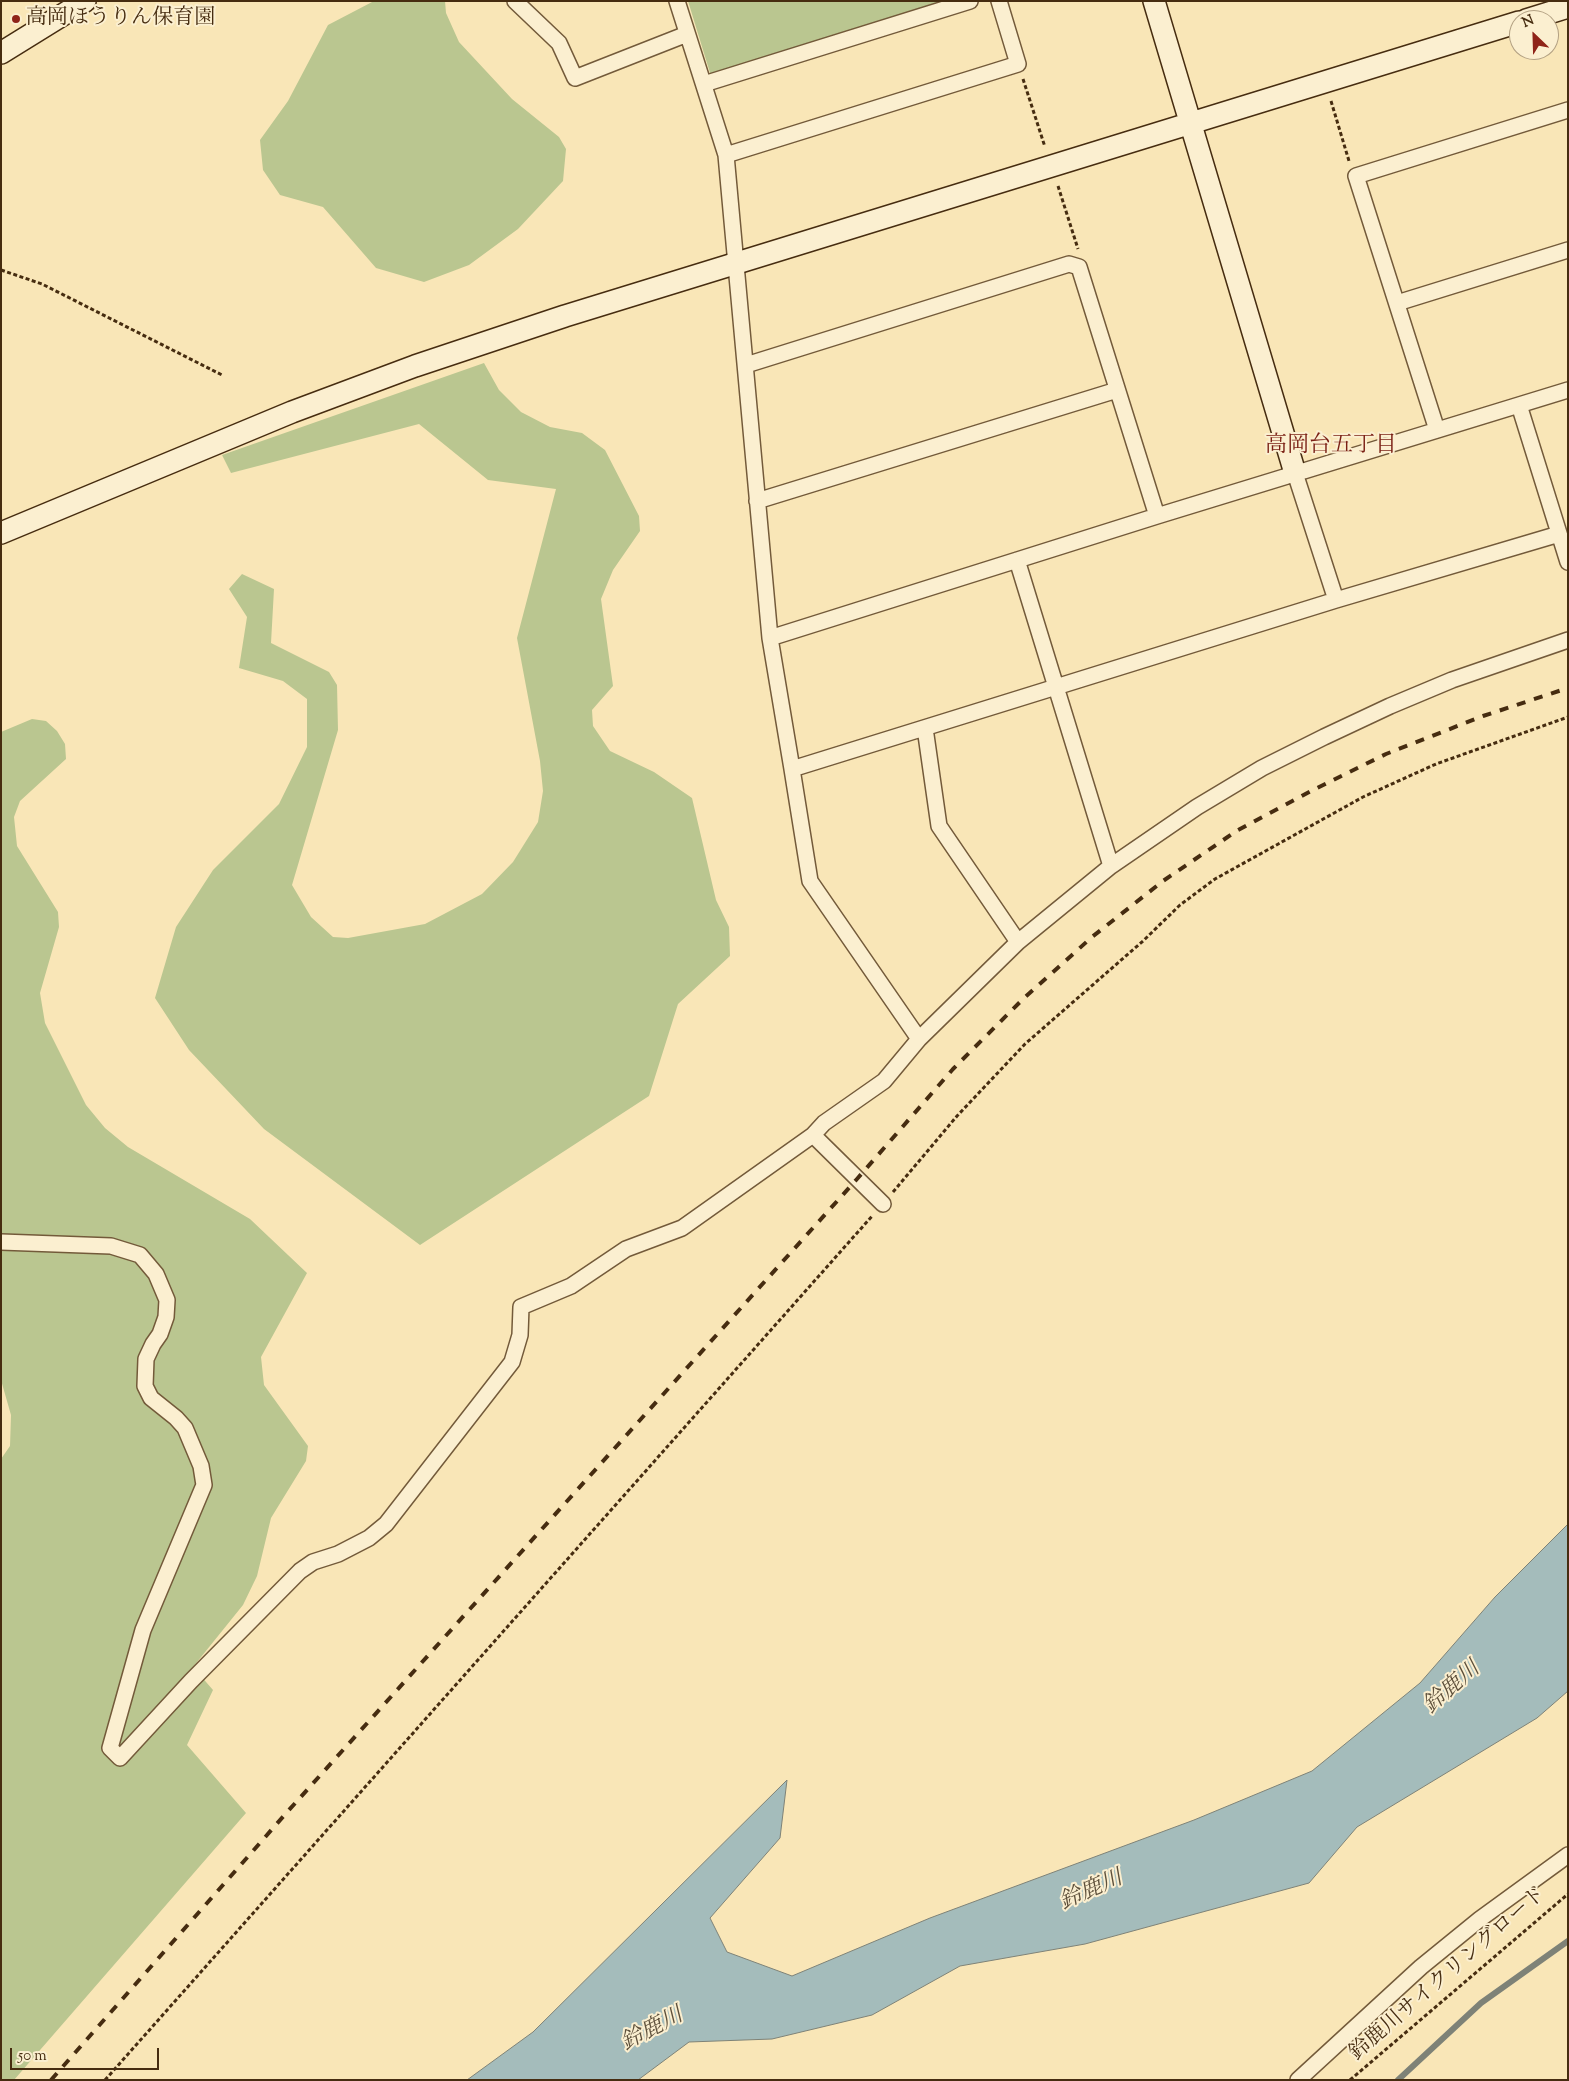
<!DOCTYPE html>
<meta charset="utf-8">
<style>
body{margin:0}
#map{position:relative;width:1569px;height:2081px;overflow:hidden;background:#f9e6b7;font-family:"Sorts Mill Goudy",serif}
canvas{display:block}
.frame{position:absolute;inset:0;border:2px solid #462c10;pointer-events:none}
.north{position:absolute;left:1509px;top:10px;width:50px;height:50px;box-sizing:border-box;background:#fbefd0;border:1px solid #b3a183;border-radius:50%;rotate:336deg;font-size:14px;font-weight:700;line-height:20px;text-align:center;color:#462c10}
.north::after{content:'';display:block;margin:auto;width:18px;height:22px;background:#8f2418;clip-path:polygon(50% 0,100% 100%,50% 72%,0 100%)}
.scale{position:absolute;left:10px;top:2048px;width:149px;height:22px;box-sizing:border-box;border:2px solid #462c10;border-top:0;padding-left:6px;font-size:15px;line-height:18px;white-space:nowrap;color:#462c10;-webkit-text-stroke:4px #fbefd0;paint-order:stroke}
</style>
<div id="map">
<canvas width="1569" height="2081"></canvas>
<div class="frame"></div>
<div class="north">N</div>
<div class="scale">50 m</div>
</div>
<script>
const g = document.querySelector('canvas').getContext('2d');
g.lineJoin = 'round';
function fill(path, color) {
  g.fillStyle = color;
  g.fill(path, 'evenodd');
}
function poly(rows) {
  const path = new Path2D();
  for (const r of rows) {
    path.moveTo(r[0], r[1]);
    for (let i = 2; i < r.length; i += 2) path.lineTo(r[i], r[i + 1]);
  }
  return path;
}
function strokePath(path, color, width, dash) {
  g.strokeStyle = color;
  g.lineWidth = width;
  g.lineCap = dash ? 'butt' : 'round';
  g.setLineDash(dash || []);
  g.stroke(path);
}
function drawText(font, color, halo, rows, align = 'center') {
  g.font = font + ' "Sorts Mill Goudy","Noto Serif JP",serif';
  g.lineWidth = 4;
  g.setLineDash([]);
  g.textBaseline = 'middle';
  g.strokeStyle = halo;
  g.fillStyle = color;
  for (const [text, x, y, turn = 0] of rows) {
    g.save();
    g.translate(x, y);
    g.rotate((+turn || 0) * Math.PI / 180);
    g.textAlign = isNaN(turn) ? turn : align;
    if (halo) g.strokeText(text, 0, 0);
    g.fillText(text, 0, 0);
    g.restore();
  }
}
fill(poly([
 [374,1,445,1,446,13,459,42,512,99,559,137,566,149,563,181,518,229,469,265,424,282,376,268,323,207,280,195,263,170,260,140,288,101,328,25],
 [688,1,949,1,711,76],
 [484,363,499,390,521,412,550,427,582,433,605,450,639,516,640,531,613,570,601,599,613,686,592,710,593,726,610,751,654,772,692,798,716,900,729,927,730,956,678,1004,649,1096,420,1245,264,1129,189,1050,155,998,176,927,213,870,279,804,307,747,307,699,283,681,239,668,247,617,229,589,242,574,274,589,271,643,329,672,337,685,338,730,292,885,311,917,333,937,348,938,425,924,482,894,513,862,538,822,543,791,540,761,517,638,556,489,488,480,419,424,231,473,222,455],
 [32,719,46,721,57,731,65,744,66,759,20,801,14,817,17,846,58,912,59,927,40,993,45,1023,86,1105,105,1128,128,1147,250,1219,307,1273,261,1357,264,1385,308,1446,306,1461,271,1518,257,1576,243,1605,193,1667,213,1690,187,1745,246,1813,14,2080,1,2080,1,1459,10,1446,11,1415,1,1380,1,732]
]), '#bac690');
const water = poly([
 [1568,1524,1568,1691,1537,1718,1357,1827,1309,1883,1085,1944,960,1966,872,2015,772,2039,689,2042,638,2080,467,2080,533,2032,787,1780,780,1838,710,1918,727,1952,792,1976,930,1918,1194,1820,1312,1771,1420,1683,1495,1597,1568,1524]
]);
fill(water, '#a4bcbb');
strokePath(water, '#7e8277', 1);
strokePath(poly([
 [1398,2080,1481,2003,1568,1941]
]), '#7e8277', 6);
const street = poly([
 [515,1,559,43,575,78,687,34],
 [677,1,726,155,770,638,792,769,1336,600,1559,534],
 [704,84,970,1],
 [726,155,1018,64,999,1],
 [1397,303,1568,250],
 [746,365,1069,264,1079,267,1157,516],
 [1519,405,1568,562],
 [1437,430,1356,176,1568,110],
 [1295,473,1336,600],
 [757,501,1117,390],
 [1017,560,1111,866,1197,807,1262,768,1324,737,1390,706,1452,680,1568,640],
 [770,638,1157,516,1568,390],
 [925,728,939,826,1018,942],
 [792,769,810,881,919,1039,1018,942,1111,866],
 [813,1135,883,1204],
 [1,1242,111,1246,140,1255,156,1274,167,1300,166,1317,160,1334,153,1344,146,1359,145,1386,151,1398,176,1418,185,1428,201,1466,204,1485,143,1630,110,1748,120,1758,191,1681,300,1571,313,1562,338,1554,369,1538,386,1524,512,1362,520,1335,521,1307,571,1286,626,1249,682,1228,813,1135,824,1123,884,1081,919,1039],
 [1298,2080,1421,1967,1480,1919,1568,1855]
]);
const secondary = poly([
 [1154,1,1295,473],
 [1526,20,1568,7],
 [1,53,85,1],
 [1,533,292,412,415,366,565,316,1519,22]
]);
strokePath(street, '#735a3a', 18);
strokePath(secondary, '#462c10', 24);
strokePath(poly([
 [1023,79,1045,147],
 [1331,101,1349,161],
 [1058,186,1078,249],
 [1,270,42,284,222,375],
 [893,1192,957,1116,1025,1044,1143,941,1180,905,1215,879,1363,797,1436,764,1568,717],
 [105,2080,873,1215],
 [1350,2080,1568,1894]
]), '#462c10', 3, [4, 2.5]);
strokePath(street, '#fbefd0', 15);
strokePath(secondary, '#fbefd0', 21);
strokePath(poly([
 [51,2080,289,1810,857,1179,953,1069,1024,998,1092,937,1163,881,1238,830,1313,790,1386,754,1483,716,1568,688]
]), '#462c10', 4, [9, 9]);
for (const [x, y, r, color] of [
 [16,19,5,"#8f2418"]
]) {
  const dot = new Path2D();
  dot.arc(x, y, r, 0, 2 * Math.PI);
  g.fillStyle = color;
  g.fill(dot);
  strokePath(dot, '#fbefd0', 2);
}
drawText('21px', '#462c10', '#fbefd0', [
 ["高岡ほうりん保育園",26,19]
], 'left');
drawText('21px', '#462c10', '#fbefd0', [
 ["鈴鹿川サイクリングロード",1449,1975,-41]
]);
drawText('22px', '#7a1f14', '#fbefd0', [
 ["高岡台五丁目",1331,447]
]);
drawText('italic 22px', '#5e503b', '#fbefd0', [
 ["鈴鹿川",1453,1689,-41],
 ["鈴鹿川",1092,1892,-24],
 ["鈴鹿川",653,2031,-28]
]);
</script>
